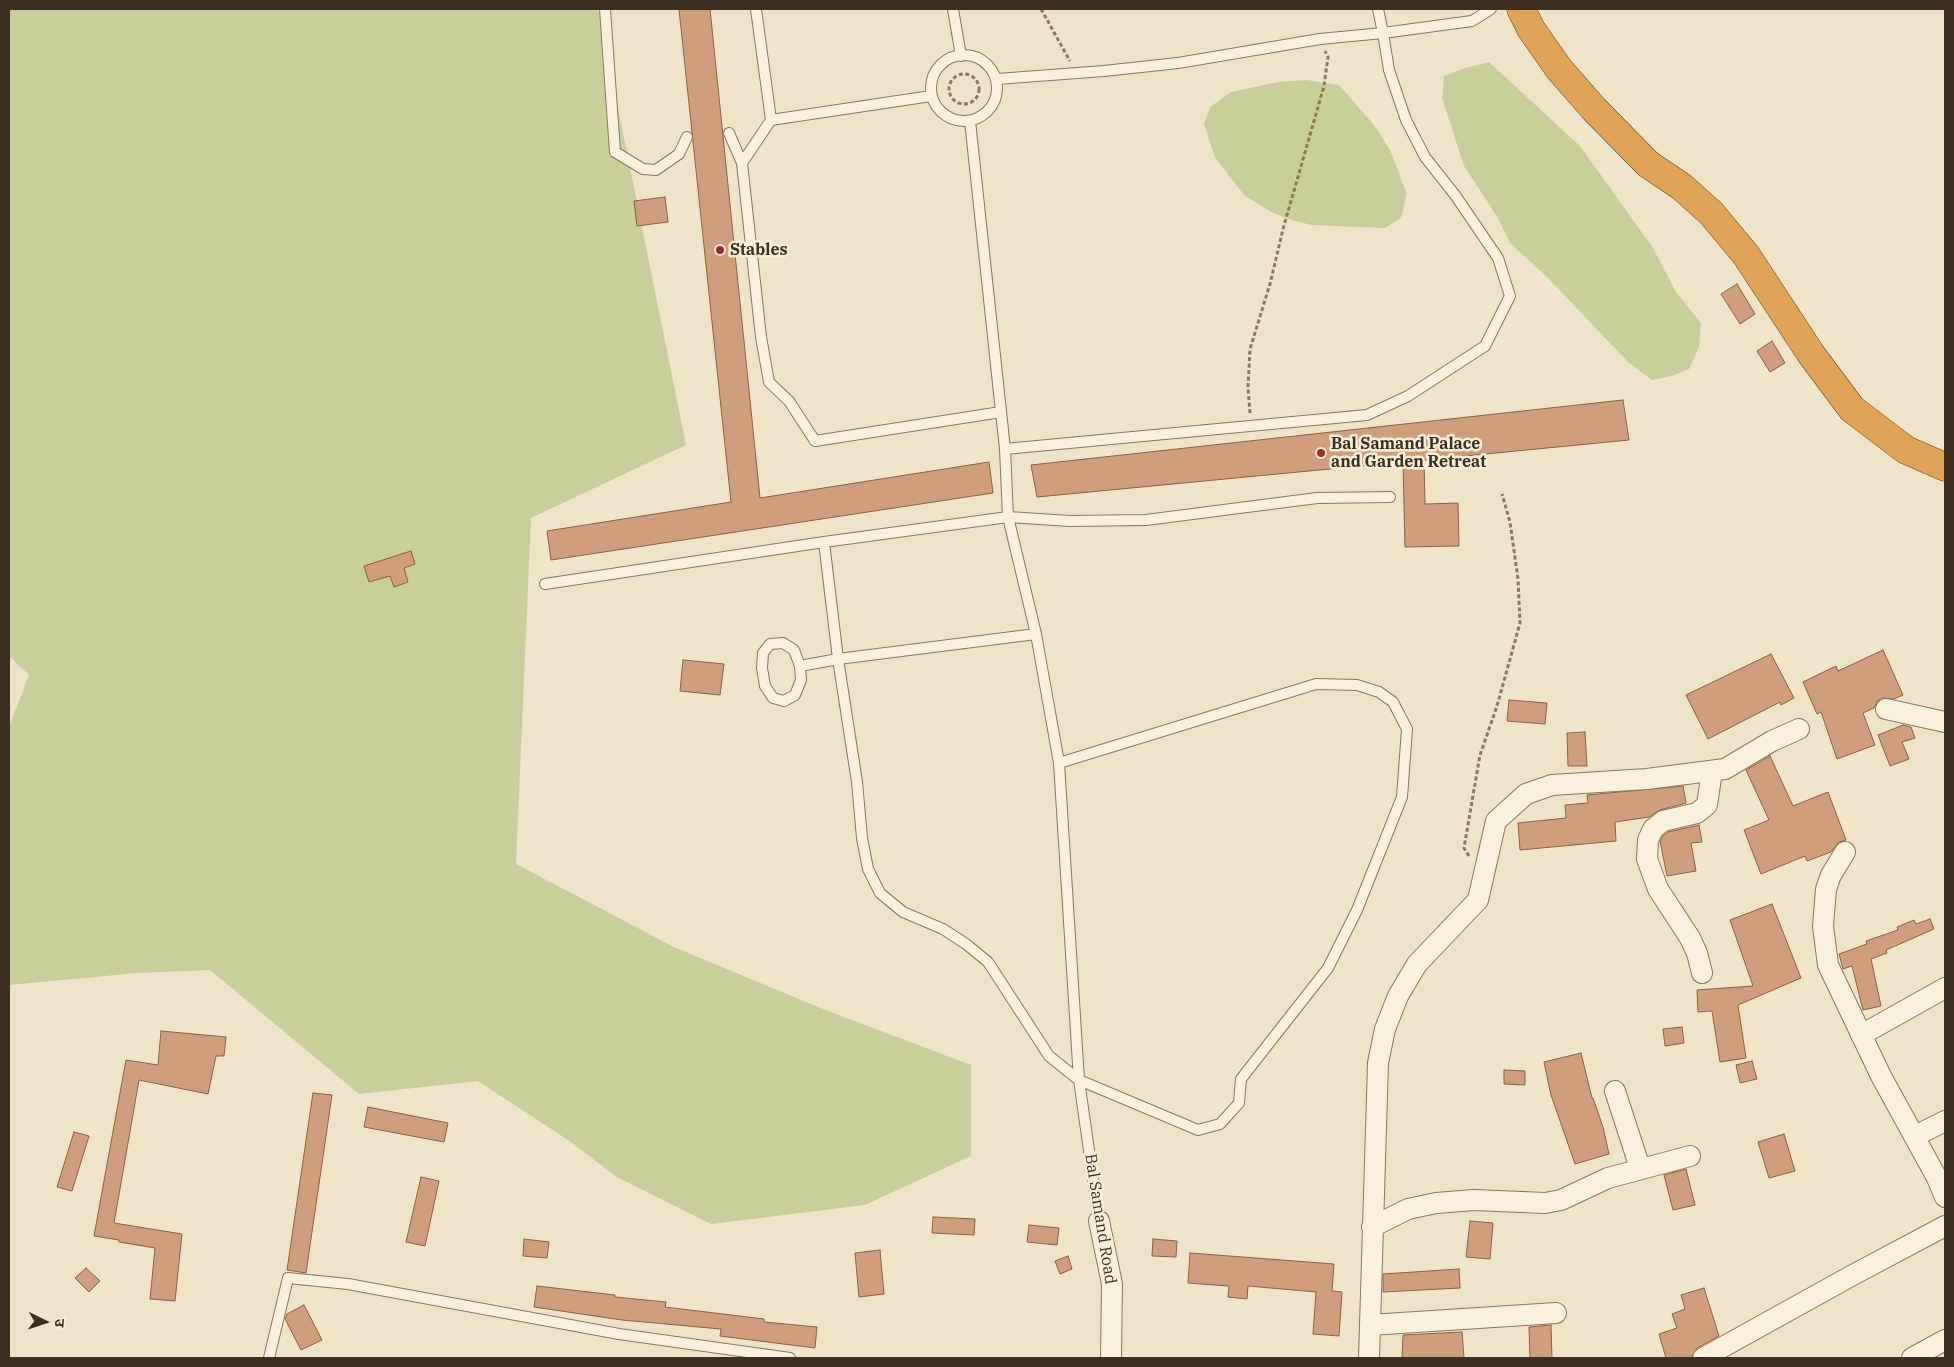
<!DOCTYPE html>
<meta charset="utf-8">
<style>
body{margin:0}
#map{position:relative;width:1954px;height:1367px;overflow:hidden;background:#f0e4c8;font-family:"IBM Plex Serif","Noto Sans Devanagari",serif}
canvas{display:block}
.frame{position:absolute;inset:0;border:10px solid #3d2e20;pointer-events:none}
.north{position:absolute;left:20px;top:1297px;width:50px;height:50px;-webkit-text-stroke:4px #f7eed8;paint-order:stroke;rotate:94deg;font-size:14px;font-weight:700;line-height:20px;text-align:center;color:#3d2e20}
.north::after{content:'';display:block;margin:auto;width:18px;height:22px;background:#3d2e20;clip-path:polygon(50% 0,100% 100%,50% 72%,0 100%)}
</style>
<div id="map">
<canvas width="1954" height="1367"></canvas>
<div class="frame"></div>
<div class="north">उ</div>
</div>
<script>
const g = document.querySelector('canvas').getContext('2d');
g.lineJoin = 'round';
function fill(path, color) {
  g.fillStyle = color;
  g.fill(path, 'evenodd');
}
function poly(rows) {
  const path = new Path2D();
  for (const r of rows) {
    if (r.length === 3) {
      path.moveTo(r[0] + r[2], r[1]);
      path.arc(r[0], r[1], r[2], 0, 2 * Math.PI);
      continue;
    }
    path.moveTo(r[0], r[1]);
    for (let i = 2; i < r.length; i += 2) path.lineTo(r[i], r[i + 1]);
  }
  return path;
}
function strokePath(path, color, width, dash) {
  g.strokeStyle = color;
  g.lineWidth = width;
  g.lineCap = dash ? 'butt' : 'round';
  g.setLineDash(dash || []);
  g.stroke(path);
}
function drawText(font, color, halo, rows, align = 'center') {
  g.font = font + ' "IBM Plex Serif",serif';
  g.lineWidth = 5;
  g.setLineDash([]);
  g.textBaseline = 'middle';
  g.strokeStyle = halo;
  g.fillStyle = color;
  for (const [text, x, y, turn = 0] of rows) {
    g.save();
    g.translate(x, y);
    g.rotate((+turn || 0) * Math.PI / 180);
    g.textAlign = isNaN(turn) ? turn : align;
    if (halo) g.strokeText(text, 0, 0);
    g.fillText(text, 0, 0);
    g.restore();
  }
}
fill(poly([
 [9,9,598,9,686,445,531,518,516,864,674,947,828,1011,971,1065,971,1156,865,1205,711,1224,615,1176,571,1142,478,1081,359,1094,210,970,138,973,9,985,9,727,29,675,9,656],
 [1489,62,1580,146,1653,248,1676,292,1701,323,1699,347,1689,369,1672,376,1652,380,1629,363,1547,277,1510,243,1496,215,1464,166,1442,98,1444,76,1462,69],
 [1307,80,1339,85,1374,125,1390,150,1407,194,1401,218,1385,228,1312,225,1294,221,1273,213,1245,196,1215,158,1204,124,1210,107,1231,92,1278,82]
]), '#c9cf9b');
const building = poly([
 [679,9,710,9,760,498,989,462,993,493,551,560,547,531,731,502,679,9],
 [665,197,668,222,637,226,634,201,665,197],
 [1737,284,1755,314,1740,324,1721,294,1737,284],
 [1772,341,1785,363,1770,372,1757,351,1772,341],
 [1623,400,1629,440,1424,460,1425,504,1458,503,1459,546,1405,547,1403,462,1037,497,1031,465,1623,400],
 [411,551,415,564,404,568,408,582,394,587,390,576,369,582,364,566,411,551],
 [1883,650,1903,695,1894,699,1882,698,1877,701,1874,708,1863,713,1875,745,1837,759,1821,712,1817,714,1803,682,1836,666,1838,671,1883,650],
 [1771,654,1794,698,1781,705,1780,702,1708,739,1686,695,1771,654],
 [683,660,724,664,720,695,680,691,683,660],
 [1509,700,1547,703,1545,724,1507,721,1509,700],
 [1903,725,1911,727,1915,738,1902,742,1909,759,1890,766,1878,735,1903,725],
 [1585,732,1587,766,1568,766,1567,733,1585,732],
 [1770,756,1793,806,1828,792,1846,840,1839,842,1831,852,1807,861,1805,856,1761,874,1744,830,1769,820,1746,770,1770,756],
 [1683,786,1686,803,1660,810,1649,817,1615,822,1616,841,1520,850,1518,823,1566,818,1565,805,1588,803,1587,795,1683,786],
 [1699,825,1702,842,1691,843,1696,871,1667,876,1660,841,1663,836,1668,832,1699,825],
 [1772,904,1801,978,1738,1005,1746,1058,1720,1062,1712,1011,1698,1012,1697,990,1753,986,1730,920,1772,904],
 [1930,919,1934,929,1886,950,1887,953,1871,959,1881,1006,1863,1010,1852,966,1843,969,1839,954,1867,944,1866,941,1898,930,1897,927,1914,920,1916,924,1930,919],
 [1682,1027,1684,1043,1665,1046,1663,1029,1682,1027],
 [161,1031,226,1037,224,1056,216,1056,208,1094,139,1080,114,1223,182,1234,175,1301,150,1299,155,1248,119,1242,119,1240,94,1236,126,1060,158,1065,161,1031],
 [1581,1053,1592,1098,1593,1098,1603,1127,1609,1154,1575,1164,1551,1095,1544,1062,1581,1053],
 [1752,1061,1757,1079,1740,1083,1736,1065,1752,1061],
 [1504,1070,1525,1071,1525,1085,1504,1084,1504,1070],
 [313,1093,332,1095,306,1273,287,1270,313,1093],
 [368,1107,448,1123,444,1142,364,1127,368,1107],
 [74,1132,89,1136,72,1191,57,1187,74,1132],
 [1784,1134,1795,1171,1769,1178,1758,1142,1784,1134],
 [1686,1169,1695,1205,1673,1210,1664,1175,1686,1169],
 [421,1177,439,1181,425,1246,406,1242,421,1177],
 [933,1217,975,1219,974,1235,932,1233,933,1217],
 [1470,1221,1493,1223,1490,1259,1466,1257,1470,1221],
 [1029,1225,1059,1228,1057,1245,1027,1242,1029,1225],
 [524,1239,549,1242,547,1258,523,1256,524,1239],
 [1153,1239,1177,1241,1176,1257,1152,1256,1153,1239],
 [880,1250,884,1294,859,1297,855,1253,880,1250],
 [1190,1253,1334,1264,1332,1291,1342,1292,1339,1336,1313,1334,1316,1292,1248,1286,1247,1299,1228,1297,1229,1286,1188,1283,1190,1253],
 [1068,1256,1072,1269,1060,1274,1055,1261,1068,1256],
 [86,1268,100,1281,89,1292,75,1278,86,1268],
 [1459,1269,1460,1288,1383,1292,1383,1274,1459,1269],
 [537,1286,615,1295,615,1297,666,1302,665,1307,764,1319,764,1322,817,1327,815,1348,720,1336,721,1329,622,1320,534,1307,537,1286],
 [1704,1288,1719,1336,1697,1348,1691,1358,1666,1358,1659,1334,1677,1328,1672,1314,1685,1309,1681,1295,1704,1288],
 [304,1305,322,1340,301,1350,285,1319,287,1314,304,1305],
 [1551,1325,1552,1358,1530,1358,1529,1327,1551,1325],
 [1462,1332,1464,1358,1402,1358,1403,1335,1462,1332]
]);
fill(building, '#cf9f7d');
strokePath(building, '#8d5f41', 1);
const lane = poly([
 [605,9,615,152,643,169,656,170,679,154,687,137],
 [756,9,771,120,742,163,761,337,769,382,789,401,815,441,1001,412],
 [953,9,961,56],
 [964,88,33],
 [997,79,1104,71,1178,63,1320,39,1383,33,1378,9],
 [771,120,931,96],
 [970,121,1005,449,1008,517,1036,634,1059,763,1079,1080,1099,1221],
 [729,133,742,163],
 [1005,449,1367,415,1408,396,1485,346,1510,296,1498,258,1455,195,1425,157,1406,120,1389,70,1383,33,1472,21,1491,9],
 [545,584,824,542],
 [783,643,794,650,800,666,801,680,795,695,784,701,773,698,765,686,762,668,763,653,770,644,783,643],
 [800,666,838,659,1036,634],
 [1059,763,1316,684,1357,685,1379,692,1393,702,1407,729,1402,797,1357,910,1328,968,1241,1079,1239,1103,1220,1124,1198,1130,1079,1080,1049,1056,988,962,966,944,943,929,903,912,880,893,868,869,862,838,857,782,838,659,824,542,1008,517,1070,521,1146,520,1317,498,1390,497],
 [269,1358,288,1278,348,1284,619,1334,790,1358]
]);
const street = poly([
 [1886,709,1945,722],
 [1845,852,1831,875,1826,889,1823,926,1828,965,1881,1076,1937,1178,1945,1197],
 [1702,973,1697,953,1690,938,1658,889,1647,859,1648,840,1653,829,1663,821,1697,813,1707,805,1712,771],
 [1861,1035,1945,988],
 [1615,1091,1640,1168],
 [1915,1136,1945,1121],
 [1099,1221,1112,1284,1111,1358],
 [1372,1227,1408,1209,1436,1203,1474,1200,1545,1203,1561,1200,1608,1178,1690,1156],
 [1370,1325,1556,1313],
 [1369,1358,1378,1063,1385,1029,1398,996,1417,964,1478,900,1496,821,1526,794,1552,785,1647,779,1725,769,1772,741,1799,729],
 [1703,1358,1851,1276,1945,1226],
 [1912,1358,1945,1340]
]);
const highway = poly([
 [1521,9,1531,29,1559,69,1594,109,1648,164,1682,187,1711,213,1746,255,1811,354,1852,409,1906,450,1945,467]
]);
strokePath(lane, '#8d765c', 12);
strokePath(street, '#8d765c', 22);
strokePath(highway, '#5b4430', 29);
strokePath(poly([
 [1041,9,1070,61],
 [964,89,15],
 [1250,413,1248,387,1250,349,1270,284,1283,229,1324,86,1328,57,1325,51],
 [1469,856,1464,848,1480,755,1497,706,1520,623,1518,579,1510,522,1502,494]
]), '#8d765c', 3, [4, 2.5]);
strokePath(lane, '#faf1dc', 10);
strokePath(street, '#faf1dc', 20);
strokePath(highway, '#e0a458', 28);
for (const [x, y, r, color] of [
 [720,250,5,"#9e2a2b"],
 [1321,453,5,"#9e2a2b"]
]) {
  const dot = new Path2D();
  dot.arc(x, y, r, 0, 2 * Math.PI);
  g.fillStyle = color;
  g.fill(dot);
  strokePath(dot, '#f7eed8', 2);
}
drawText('bold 16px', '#3d2e20', '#f7eed8', [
 ["Stables",730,250],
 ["Bal Samand Palace",1331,444],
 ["and Garden Retreat",1331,462]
], 'left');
drawText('16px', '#3d2e20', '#f7eed8', [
 ["Bal Samand Road",1100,1219,81]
]);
</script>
